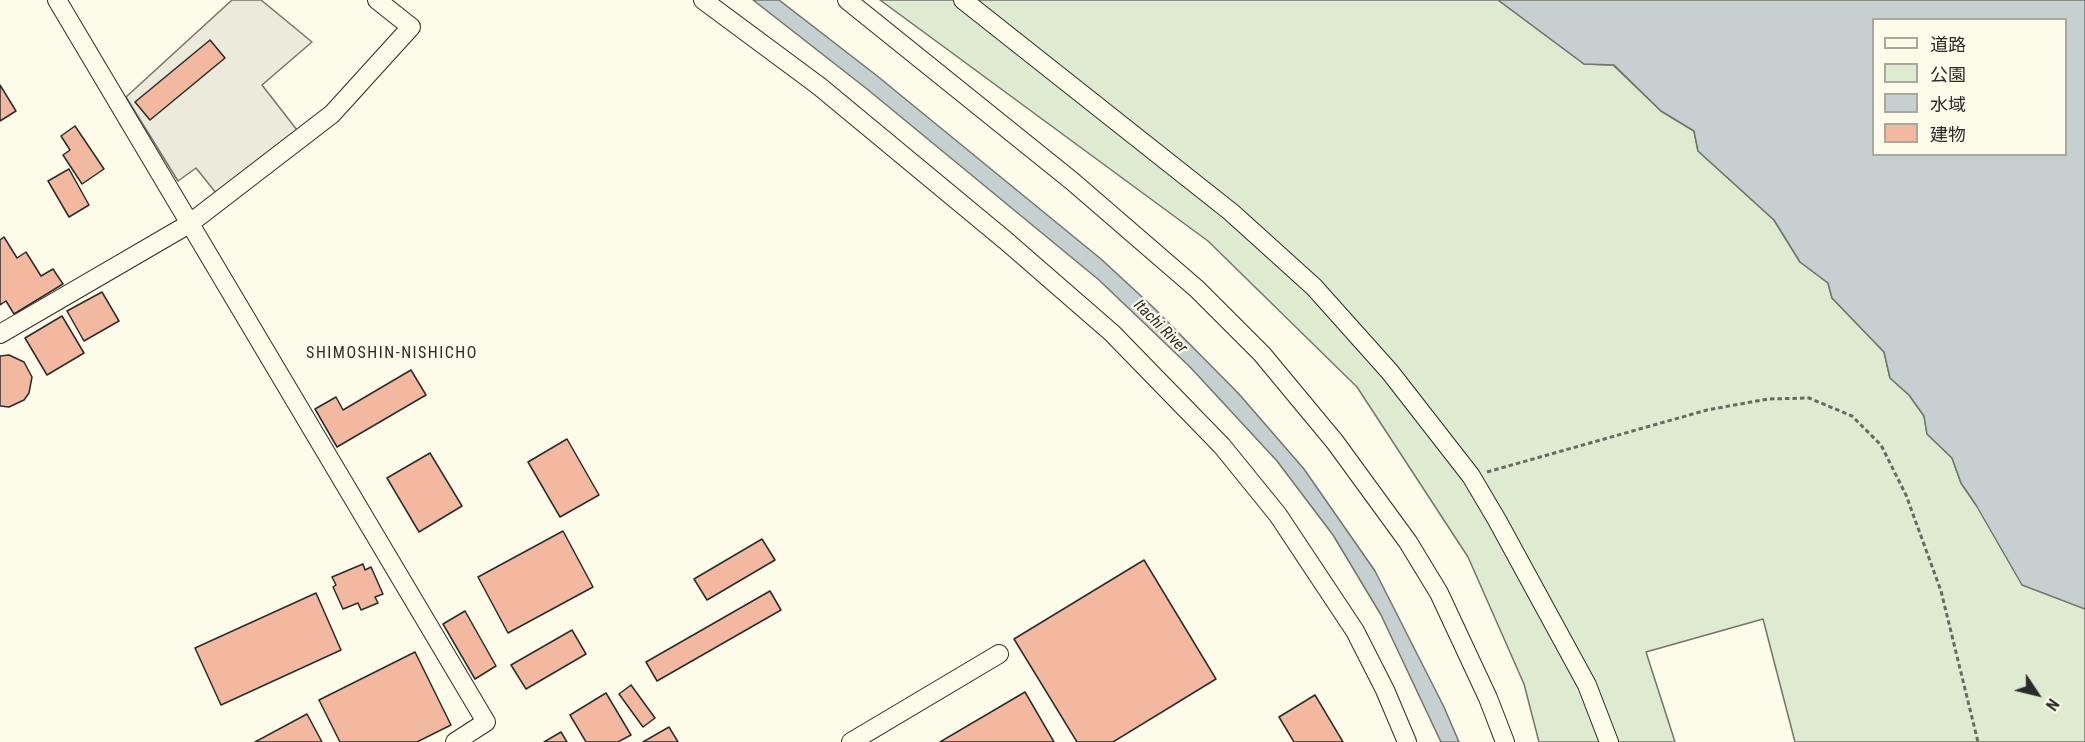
<!DOCTYPE html>
<meta charset="utf-8">
<style>
body{margin:0}
#map{position:relative;width:2085px;height:742px;overflow:hidden;background:#fdfbea;font-family:"Roboto Condensed","Noto Sans JP",sans-serif}
canvas{display:block}
.legend{position:absolute;left:1872px;top:18px;width:195px;height:138px;box-sizing:border-box;background:#fdfbea;border:2px solid #a9a89e;margin:0;padding:8px 10px;list-style:none;font-size:18px;color:#2b2b2b}
.legend li{display:flex;align-items:center;gap:12px;height:30px}
.legend b{width:30px;border:2px solid #a9a89e}
.north{position:absolute;left:2007px;top:664px;width:60px;height:60px;-webkit-text-stroke:4px #fdfbea;paint-order:stroke;rotate:125deg;font-size:16px;font-weight:700;line-height:24px;text-align:center;color:#2b2b2b}
.north::after{content:'';display:block;margin:auto;width:21px;height:27px;background:#2b2b2b;clip-path:polygon(50% 0,100% 100%,50% 72%,0 100%)}
</style>
<div id="map">
<canvas width="2085" height="742"></canvas>
<ul class="legend">
<li><b style="height:8px;background:#fdfbea"></b>道路</li>
<li><b style="height:16px;background:#deebd1"></b>公園</li>
<li><b style="height:16px;background:#c7d0d0"></b>水域</li>
<li><b style="height:16px;background:#f2b8a0"></b>建物</li>
</ul>
<div class="north">N</div>
</div>
<script>
const g = document.querySelector('canvas').getContext('2d');
g.lineJoin = 'round';
function fill(path, color) {
  g.fillStyle = color;
  g.fill(path, 'evenodd');
}
function poly(rows) {
  const path = new Path2D();
  for (const r of rows) {
    path.moveTo(r[0], r[1]);
    for (let i = 2; i < r.length; i += 2) path.lineTo(r[i], r[i + 1]);
  }
  return path;
}
function strokePath(path, color, width, dash) {
  g.strokeStyle = color;
  g.lineWidth = width;
  g.lineCap = dash ? 'butt' : 'round';
  g.setLineDash(dash || []);
  g.stroke(path);
}
function drawText(font, color, halo, rows, align = 'center') {
  g.font = font + ' "Roboto Condensed",sans-serif';
  g.lineWidth = 4.5;
  g.setLineDash([]);
  g.textBaseline = 'middle';
  g.strokeStyle = halo;
  g.fillStyle = color;
  for (const [text, x, y, turn = 0] of rows) {
    g.save();
    g.translate(x, y);
    g.rotate((+turn || 0) * Math.PI / 180);
    g.textAlign = isNaN(turn) ? turn : align;
    if (halo) g.strokeText(text, 0, 0);
    g.fillText(text, 0, 0);
    g.restore();
  }
}
const green = poly([
 [880,0,1498,0,1584,64,1613,65,1661,111,1694,131,1698,151,1774,220,1800,262,1828,283,1832,298,1884,352,1890,378,1909,395,1924,416,1927,434,1952,458,1961,483,1976,505,2085,609,2085,742,1795,742,1763,619,1646,652,1675,742,1539,742,1524,684,1468,557,1357,387,1208,241,880,0]
]);
fill(green, '#deebd1');
strokePath(green, '#74746e', 1.5);
const parking = poly([
 [232,0,261,0,312,42,262,85,297,130,216,193,196,168,178,181,126,97,232,0]
]);
fill(parking, '#eceadb');
strokePath(parking, '#74746e', 1.5);
const water = poly([
 [753,0,779,0,876,75,1101,259,1154,308,1239,394,1304,469,1375,571,1444,707,1459,742,1441,742,1381,615,1333,535,1277,461,1190,367,1099,280,867,89,753,0],
 [1498,0,2085,0,2085,609,2022,585,1976,505,1961,483,1952,458,1927,434,1924,416,1909,395,1890,378,1884,352,1832,298,1828,283,1800,262,1774,220,1698,151,1694,131,1661,111,1614,65,1584,64,1498,0],
 [1874,20,2066,20,2066,154,1874,154,1874,20]
]);
fill(water, '#c7d0d0');
strokePath(water, '#74746e', 1.5);
const building = poly([
 [210,40,225,58,150,120,135,102,210,40],
 [0,85,16,111,0,121,0,85],
 [75,126,104,169,82,184,63,155,70,150,61,136,75,126],
 [69,169,89,205,69,217,48,181,69,169],
 [4,237,17,258,26,252,41,276,53,269,63,284,14,314,6,301,0,305,0,240,4,237],
 [102,292,119,321,84,341,67,311,102,292],
 [62,316,84,353,47,375,25,338,62,316],
 [9,355,24,362,32,377,29,393,24,400,9,407,0,406,0,356,9,355],
 [411,370,426,395,337,447,315,409,336,397,343,410,411,370],
 [567,439,599,495,560,517,528,462,567,439],
 [430,453,462,506,419,532,387,478,430,453],
 [563,531,593,587,508,633,478,577,563,531],
 [762,539,775,560,707,600,694,579,762,539],
 [1144,560,1216,679,1113,742,1077,742,1014,639,1144,560],
 [363,564,365,570,371,567,383,594,375,597,378,603,361,610,358,603,343,609,333,587,336,585,332,577,363,564],
 [770,591,781,610,657,681,646,662,770,591],
 [316,593,341,650,221,705,195,648,316,593],
 [465,611,496,666,475,679,443,624,465,611],
 [572,630,586,654,526,689,511,665,572,630],
 [415,652,451,725,417,742,340,742,319,700,415,652],
 [631,685,655,718,643,727,619,694,631,685],
 [1025,692,1054,742,940,742,1025,692],
 [606,693,631,735,618,742,586,742,570,715,606,693],
 [1315,695,1343,742,1294,742,1279,717,1315,695],
 [307,714,322,742,255,742,307,714],
 [669,727,678,742,643,742,669,727],
 [561,732,567,742,544,742,561,732]
]);
fill(building, '#f2b8a0');
strokePath(building, '#2b2b2b', 1.5);
const minor = poly([
 [57,0,486,722,455,742],
 [703,0,819,86,1005,240,1112,333,1222,446,1278,515,1355,631,1385,690,1407,742],
 [847,0,1072,181,1197,289,1262,354,1335,442,1408,542,1439,593,1488,698,1505,742],
 [963,0,1231,212,1314,287,1390,372,1471,476,1497,520,1587,685,1609,742],
 [0,334,189,224,332,114,411,27,377,0],
 [851,742,999,654]
]);
strokePath(minor, '#2b2b2b', 20);
strokePath(poly([
 [1487,472,1707,410,1768,399,1809,398,1852,416,1881,445,1906,495,1941,591,1978,742]
]), '#6a6964', 3, [4.5, 3]);
strokePath(minor, '#fdfbea', 18);
drawText('italic 16px', '#2b2b2b', '#fdfbea', [
 ["Itachi River",1160,327,45]
]);
g.letterSpacing = '1.5px';
drawText('16px', '#2b2b2b', '#fdfbea', [
 ["SHIMOSHIN-NISHICHO",392,354]
]);
g.letterSpacing = '0px';
</script>
